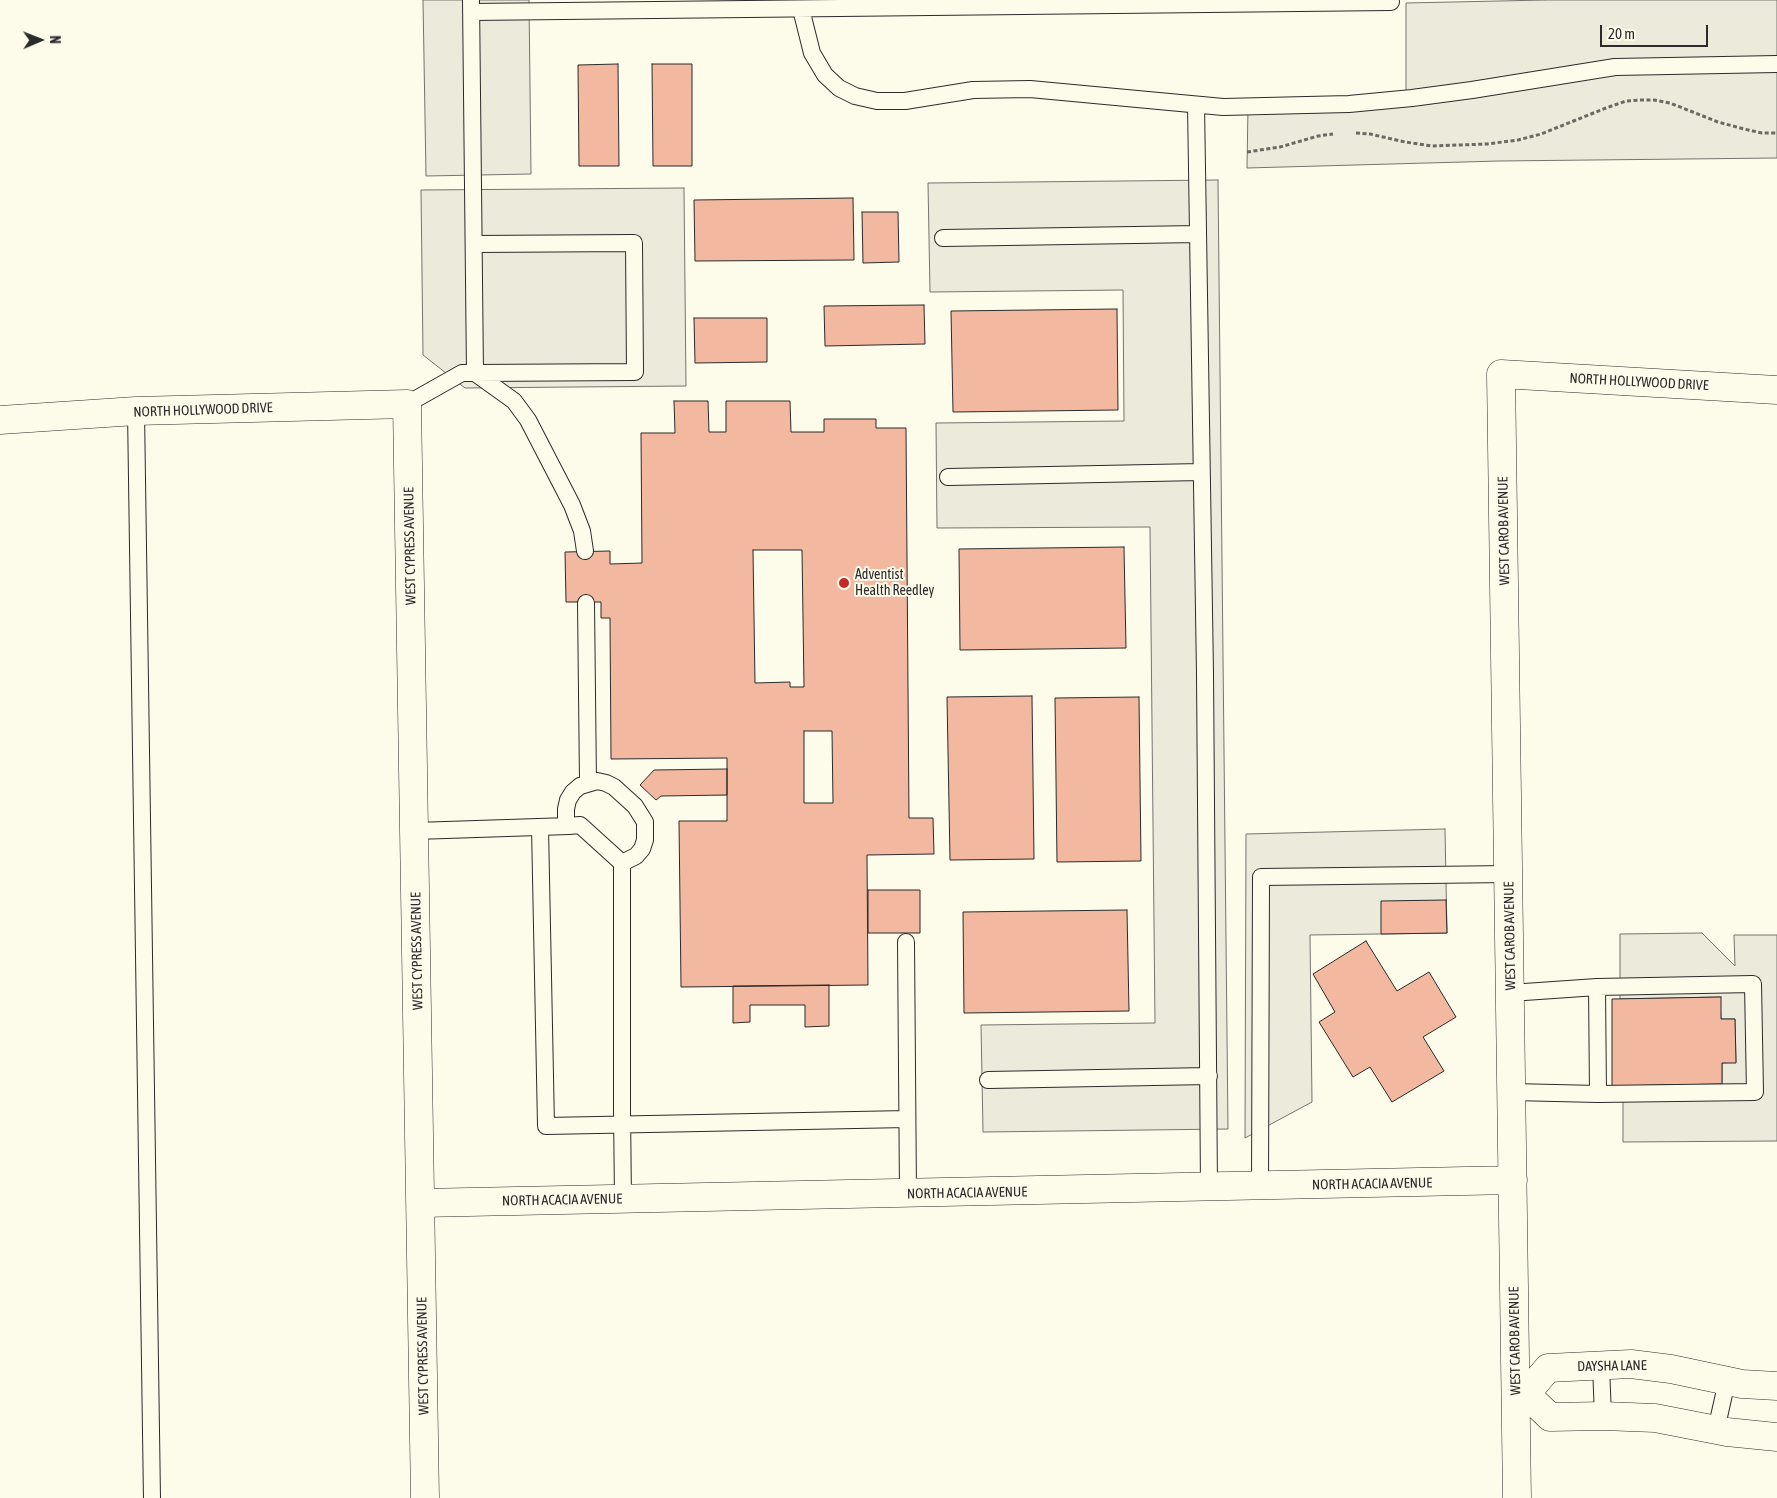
<!DOCTYPE html>
<style>
body{margin:0}
#map{position:relative;width:1777px;height:1498px;overflow:hidden;background:#fdfbea;font-family:"Asap Condensed",sans-serif}
canvas{display:block}
.north{position:absolute;left:15px;top:15px;width:50px;height:50px;-webkit-text-stroke:4px #fdfbea;paint-order:stroke;rotate:89deg;font-size:14px;font-weight:700;line-height:20px;text-align:center;color:#2b2b2b}
.north::after{content:'';display:block;margin:auto;width:18px;height:22px;background:#2b2b2b;clip-path:polygon(50% 0,100% 100%,50% 72%,0 100%)}
.scale{position:absolute;left:1600px;top:25px;width:108px;height:22px;box-sizing:border-box;border:2px solid #2b2b2b;border-top:0;padding-left:6px;font-size:15px;line-height:18px;white-space:nowrap;color:#2b2b2b;-webkit-text-stroke:4px #fdfbea;paint-order:stroke}
</style>
<div id="map">
<canvas width="1777" height="1498"></canvas>
<div class="north">N</div>
<div class="scale">20 m</div>
</div>
<script>
const g = document.querySelector('canvas').getContext('2d');
g.lineJoin = 'round';
function fill(path, color) {
  g.fillStyle = color;
  g.fill(path, 'evenodd');
}
function poly(rows) {
  const path = new Path2D();
  for (const r of rows) {
    path.moveTo(r[0], r[1]);
    for (let i = 2; i < r.length; i += 2) path.lineTo(r[i], r[i + 1]);
  }
  return path;
}
function strokePath(path, color, width, dash) {
  g.strokeStyle = color;
  g.lineWidth = width;
  g.lineCap = dash ? 'butt' : 'round';
  g.setLineDash(dash || []);
  g.stroke(path);
}
function drawText(font, color, halo, rows, align = 'center') {
  g.font = font + ' "Asap Condensed",sans-serif';
  g.lineWidth = 4;
  g.setLineDash([]);
  g.textBaseline = 'middle';
  g.strokeStyle = halo;
  g.fillStyle = color;
  for (const [text, x, y, turn = 0] of rows) {
    g.save();
    g.translate(x, y);
    g.rotate((+turn || 0) * Math.PI / 180);
    g.textAlign = isNaN(turn) ? turn : align;
    if (halo) g.strokeText(text, 0, 0);
    g.fillText(text, 0, 0);
    g.restore();
  }
}
const green = poly([
 [1545,0,1777,0,1777,158,1499,161,1247,168,1248,107,1406,99,1406,3,1545,0]
]);
fill(green, '#ecebdb');
strokePath(green, '#74746e', 1);
const parking = poly([
 [423,0,529,0,531,174,426,176,423,0],
 [1218,180,1228,1129,983,1132,981,1025,1155,1023,1150,527,937,528,936,423,1124,421,1123,290,930,292,928,183,1218,180],
 [684,188,686,386,465,388,423,355,421,190,684,188],
 [1445,829,1447,933,1310,935,1312,1102,1245,1138,1246,834,1445,829],
 [1702,933,1735,966,1734,935,1777,935,1777,1141,1623,1142,1623,1085,1722,1084,1722,1063,1736,1062,1735,1019,1721,1019,1720,997,1620,999,1620,934,1702,933]
]);
fill(parking, '#eceadb');
strokePath(parking, '#74746e', 1);
const building = poly([
 [618,64,619,166,579,166,578,65,618,64],
 [652,64,692,64,692,166,653,166,652,64],
 [853,198,854,260,695,261,694,200,853,198],
 [862,212,898,212,899,262,863,263,862,212],
 [924,305,925,344,825,346,824,306,924,305],
 [1117,309,1118,410,953,412,951,311,1117,309],
 [694,318,767,318,767,362,695,363,694,318],
 [674,401,708,401,709,432,726,432,726,401,790,401,791,432,824,432,824,419,876,419,876,428,906,428,909,818,933,818,934,854,867,855,868,985,681,987,679,821,727,821,727,758,611,759,610,618,601,618,601,602,566,602,565,552,610,551,610,564,642,563,641,433,675,433,674,401],
 [753,550,802,550,804,687,790,687,790,682,755,683,753,550],
 [804,731,832,731,833,803,804,803,804,731],
 [1124,547,1126,648,960,650,959,549,1124,547],
 [1032,696,1034,859,950,860,947,697,1032,696],
 [1139,697,1141,861,1057,862,1055,698,1139,697],
 [727,769,727,795,661,796,656,800,640,785,654,770,727,769],
 [868,890,920,890,920,933,868,933,868,890],
 [1446,900,1447,933,1381,934,1381,901,1446,900],
 [1127,910,1129,1011,964,1013,963,912,1127,910],
 [1366,941,1397,991,1429,972,1456,1017,1423,1037,1444,1071,1392,1102,1370,1067,1353,1077,1319,1022,1335,1012,1313,974,1366,941],
 [829,985,829,1026,805,1027,805,1005,750,1005,750,1022,733,1023,733,986,829,985],
 [1721,997,1721,1019,1735,1019,1736,1063,1722,1063,1722,1084,1612,1086,1612,999,1721,997]
]);
fill(building, '#f2b8a0');
strokePath(building, '#2b2b2b', 1);
const lane = poly([
 [801,9,812,53,825,75,839,88,855,96,877,101,905,101,973,90,1030,89,1223,107,1349,104,1412,98,1472,90,1615,67,1777,64],
 [471,12,1391,2],
 [1196,105,1205,674,1209,1188],
 [943,238,1198,234],
 [474,244,634,243,635,372,475,373],
 [475,373,514,401,528,420,572,505,582,531,585,551],
 [407,404,462,373,475,373,471,0],
 [136,411,152,1498],
 [948,477,1201,472],
 [586,603,588,783],
 [540,827,546,1126,907,1119],
 [415,831,569,826,580,825,622,863,636,856,642,849,645,840,645,822,635,806,614,787,606,783,597,781,580,786,573,792,568,800,566,809,566,818,569,826],
 [622,863,622,1111,623,1199],
 [906,942,908,1194],
 [1510,993,1597,987,1598,1094],
 [988,1080,1209,1076],
 [1512,1092,1598,1094,1755,1092,1753,984,1597,987],
 [1260,1187,1261,877,1509,874],
 [1601,1366,1603,1416],
 [1716,1430,1727,1381]
]);
const street = poly([
 [0,420,136,411,407,404,425,1498],
 [421,1203,1513,1180],
 [1516,1394,1526,1394,1548,1368,1631,1364,1671,1369,1742,1384,1777,1386],
 [1526,1394,1550,1417,1603,1416,1655,1418,1727,1432,1777,1437],
 [1517,1498,1501,374,1777,390]
]);
strokePath(lane, '#2b2b2b', 18);
strokePath(street, '#2b2b2b', 29);
strokePath(poly([
 [1356,133,1370,134,1405,142,1432,146,1487,144,1518,140,1541,134,1606,108,1626,101,1641,100,1654,100,1670,103,1718,122,1744,129,1762,133,1777,133],
 [1247,152,1280,147,1318,136,1333,134]
]), '#6a6964', 3, [4, 2.5]);
strokePath(lane, '#fdfbea', 16);
strokePath(street, '#fdfbea', 28);
for (const [x, y, r, color] of [
 [844,583,6,"#c62828"]
]) {
  const dot = new Path2D();
  dot.arc(x, y, r, 0, 2 * Math.PI);
  g.fillStyle = color;
  g.fill(dot);
  strokePath(dot, '#fdfbea', 2);
}
drawText('14px', '#2b2b2b', '#fdfbea', [
 ["NORTH HOLLYWOOD DRIVE",1639,382,3],
 ["NORTH HOLLYWOOD DRIVE",203,410,-2],
 ["WEST CAROB AVENUE",1504,531,-91],
 ["WEST CYPRESS AVENUE",410,546,-91],
 ["WEST CAROB AVENUE",1510,936,-91],
 ["WEST CYPRESS AVENUE",417,951,-91],
 ["NORTH ACACIA AVENUE",1372,1184,-1],
 ["NORTH ACACIA AVENUE",967,1193,-1],
 ["NORTH ACACIA AVENUE",562,1200,-1],
 ["WEST CAROB AVENUE",1515,1341,-91],
 ["WEST CYPRESS AVENUE",423,1356,-91],
 ["DAYSHA LANE",1612,1366,-1]
]);
drawText('14px', '#2b2b2b', '#fdfbea', [
 ["Adventist",855,575],
 ["Health Reedley",855,591]
], 'left');
</script>
